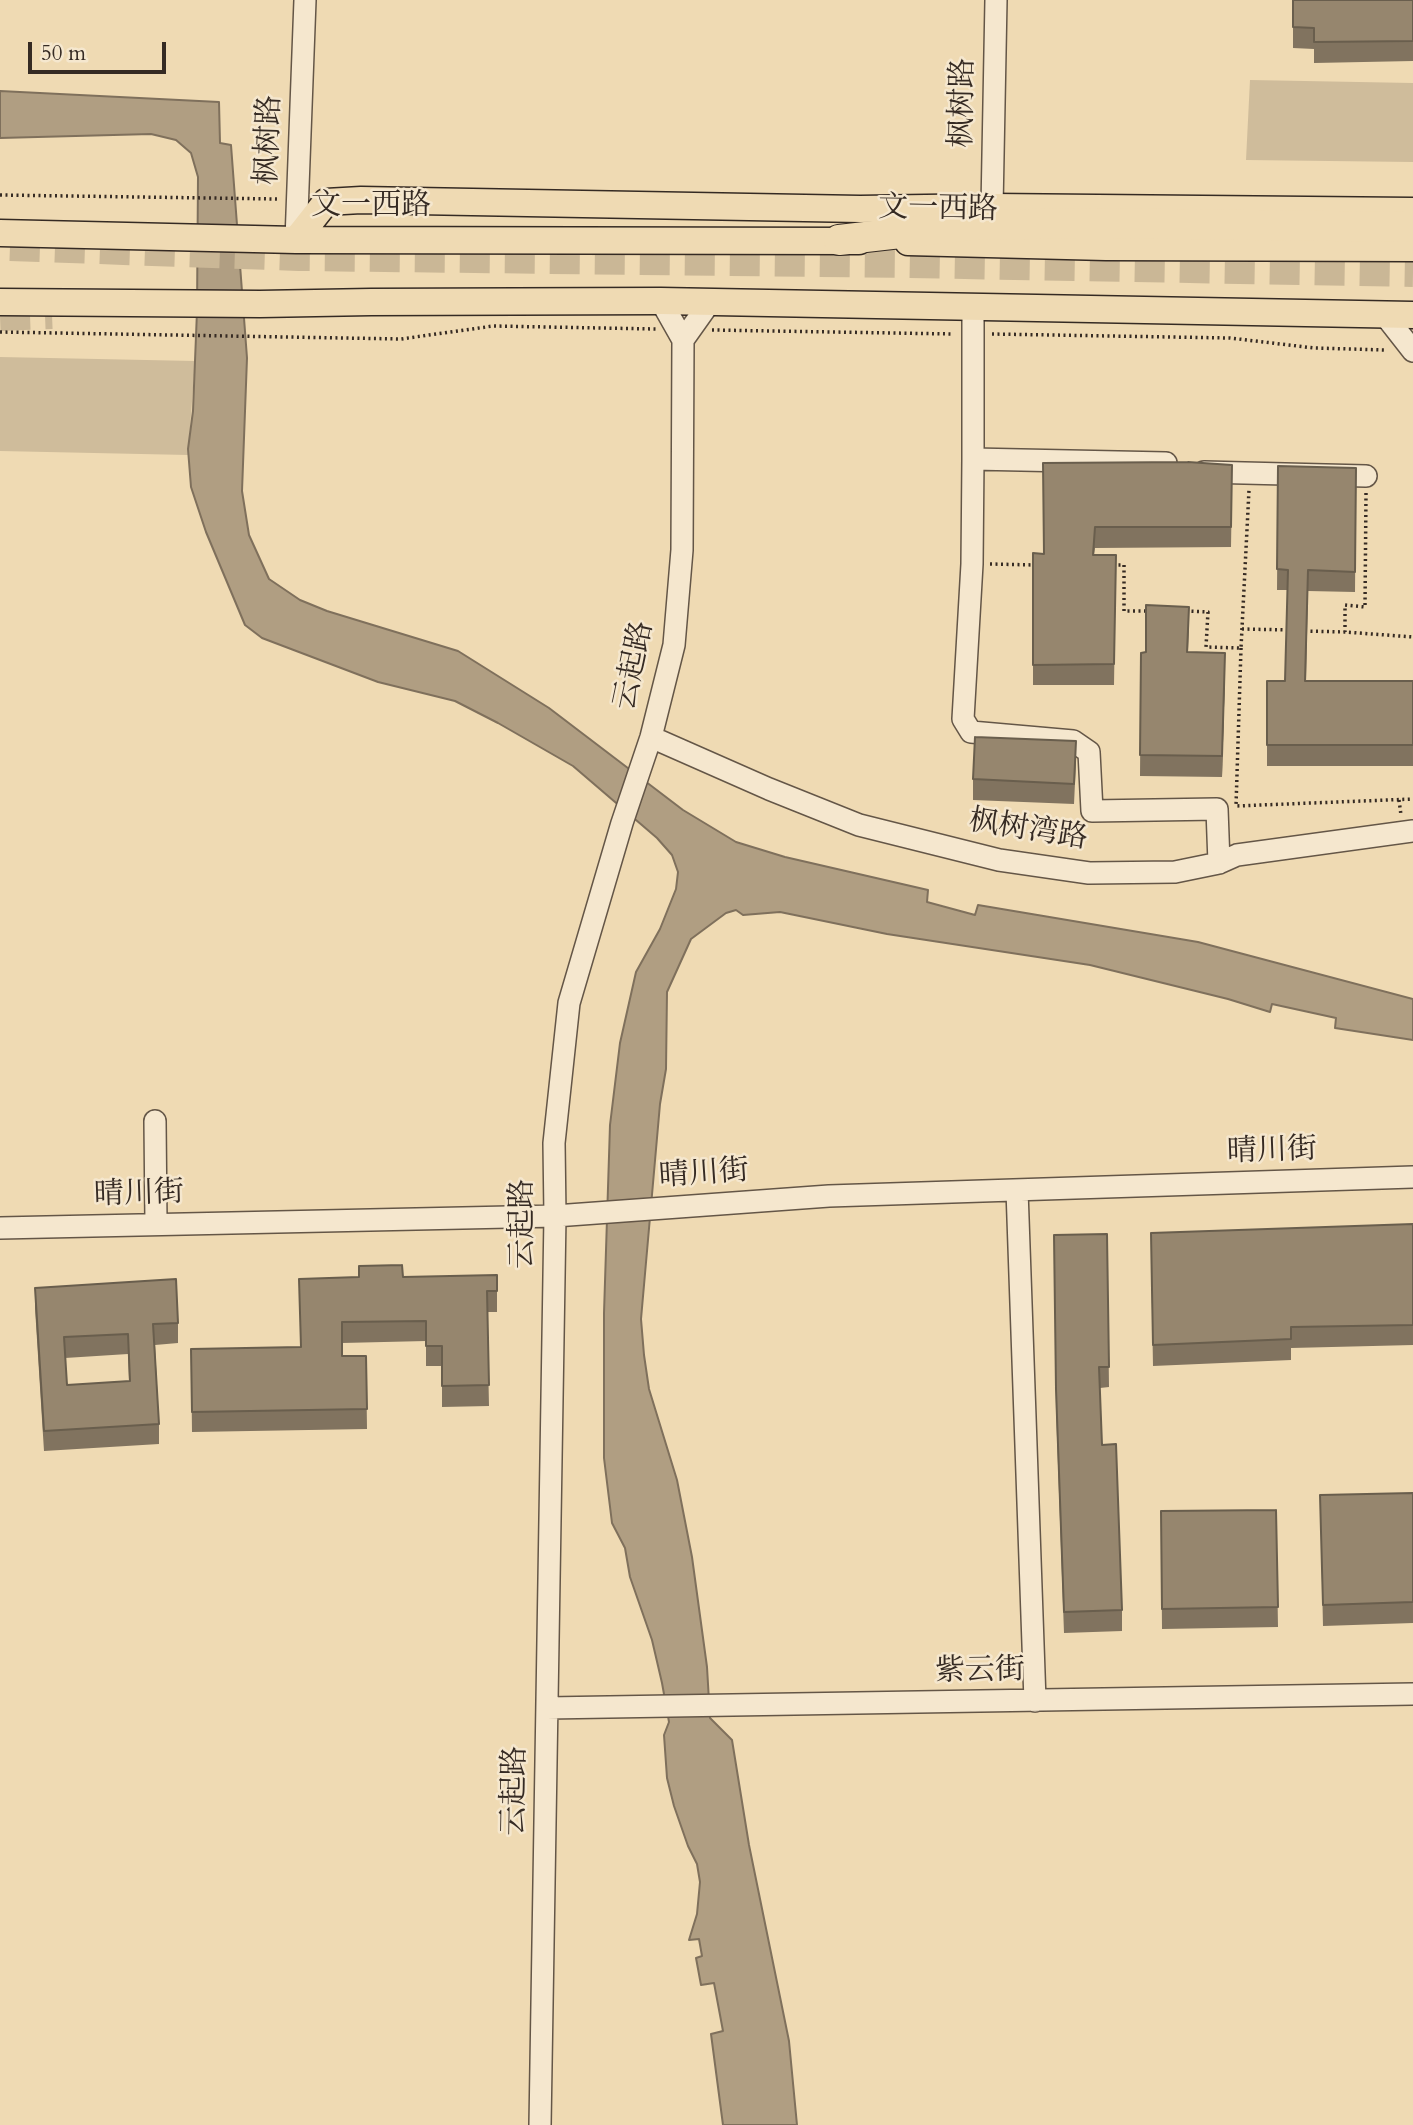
<!DOCTYPE html>
<meta charset="utf-8">
<style>
body{margin:0}
#map{position:relative;width:1413px;height:2125px;overflow:hidden;background:#efdab3;font-family:Cardo,serif}
canvas{display:block}
.scale{position:absolute;left:28px;top:42px;width:138px;height:32px;box-sizing:border-box;border:4px solid #352a23;border-top:0;padding-left:9px;font-size:21px;line-height:24px;white-space:nowrap;color:#352a23;-webkit-text-stroke:5px #f5e7ce;paint-order:stroke}
</style>
<div id="map">
<canvas width="1413" height="2125"></canvas>
<div class="scale">50 m</div>
</div>
<script>
const g = document.querySelector('canvas').getContext('2d');
g.lineJoin = 'round';
function fill(path, color) {
  g.fillStyle = color;
  g.fill(path, 'evenodd');
}
function poly(rows) {
  const path = new Path2D();
  for (const r of rows) {
    path.moveTo(r[0], r[1]);
    for (let i = 2; i < r.length; i += 2) path.lineTo(r[i], r[i + 1]);
  }
  return path;
}
function strokePath(path, color, width, dash) {
  g.strokeStyle = color;
  g.lineWidth = width;
  g.lineCap = dash ? 'butt' : 'round';
  g.setLineDash(dash || []);
  g.stroke(path);
}
function drawText(font, color, halo, rows, align = 'center') {
  g.font = font + ' Cardo,"Noto Serif SC",serif';
  g.lineWidth = 5;
  g.setLineDash([]);
  g.textBaseline = 'middle';
  g.strokeStyle = halo;
  g.fillStyle = color;
  for (const [text, x, y, turn = 0] of rows) {
    g.save();
    g.translate(x, y);
    g.rotate((+turn || 0) * Math.PI / 180);
    g.textAlign = isNaN(turn) ? turn : align;
    if (halo) g.strokeText(text, 0, 0);
    g.fillText(text, 0, 0);
    g.restore();
  }
}
fill(poly([
 [1250,80,1413,83,1413,162,1246,160],
 [0,357,195,361,188,455,0,451]
]), '#cfbc9b');
const water = poly([
 [0,91,219,102,220,143,231,145,247,358,242,491,249,535,269,579,300,600,327,611,458,651,549,708,683,810,736,842,785,857,928,890,927,902,975,915,978,905,1198,942,1413,999,1413,1040,1335,1028,1336,1018,1272,1004,1270,1012,1228,999,1090,965,887,934,780,912,743,915,736,910,726,913,691,939,667,992,666,1069,660,1104,641,1319,644,1355,649,1389,677,1480,692,1557,707,1667,710,1718,732,1740,749,1845,789,2041,797,2125,723,2125,711,2034,723,2031,714,1983,701,1985,696,1958,702,1956,699,1939,689,1940,697,1914,700,1882,697,1864,688,1846,674,1806,667,1778,664,1735,669,1722,662,1683,652,1640,630,1577,625,1548,612,1523,604,1458,604,1313,610,1125,620,1043,636,972,660,929,676,889,678,872,672,855,657,838,573,766,498,723,455,701,378,682,262,638,245,625,206,532,191,487,188,449,193,411,197,311,198,177,191,153,176,140,151,134,0,138,0,91]
]);
fill(water, '#b09e82');
strokePath(water, '#7f705c', 2);
strokePath(poly([
 [10,246,299,256,907,263,1413,272],
 [0,316,52,314]
]), '#cab796', 30, [30, 15]);
const minor = poly([
 [992,207,996,0],
 [296,240,305,0],
 [1384,314,1413,351],
 [683,340,710,302],
 [973,459,973,307],
 [1166,463,973,459,972,564,963,719,971,732,1073,741,1089,752,1092,811,1217,809,1219,863],
 [1204,472,1366,476],
 [651,737,769,789,859,825,999,860,1089,873,1175,872,1219,863,1237,855,1413,831],
 [155,1121,156,1223],
 [1017,1190,1035,1701],
 [0,1228,555,1216,829,1196,1413,1177],
 [547,1708,1413,1694],
 [540,2125,555,1216,554,1143,569,1003,622,823,651,737,674,645,682,550,683,340,661,301]
]);
const major = poly([
 [0,233,296,240,859,241],
 [296,240,326,202,361,200,860,209,992,207,1413,211],
 [908,242,1106,247,1413,248],
 [0,302,260,304,371,302,661,301,1413,315]
]);
const highway = poly([
 [839,240,971,225,1093,223,1413,227]
]);
strokePath(minor, '#645647', 24);
strokePath(major, '#352a23', 29);
strokePath(highway, '#352a23', 32);
strokePath(poly([
 [0,195,278,199],
 [712,330,953,334],
 [0,332,401,339,493,326,656,329],
 [992,334,1230,338,1314,348,1386,350],
 [1366,493,1365,607,1345,605,1345,632,1413,637],
 [990,564,1035,565],
 [1113,565,1124,565,1124,611,1150,611],
 [1186,611,1208,612,1206,647,1241,648,1249,490],
 [1242,629,1290,630],
 [1305,631,1345,632],
 [1241,648,1236,806,1413,799],
 [1399,800,1401,815]
]), '#352a23', 3.5, [2, 3.5]);
strokePath(minor, '#f5e7ce', 21);
strokePath(major, '#efdab3', 26);
strokePath(highway, '#efdab3', 30);
fill(poly([
 [1293,0,1413,0,1413,61,1314,63,1314,49,1293,48],
 [1043,463,1232,486,1231,547,1095,548,1094,555,1116,555,1114,685,1033,685,1033,553,1043,554],
 [1278,466,1356,468,1355,592,1308,591,1306,681,1413,681,1413,766,1267,766,1267,681,1285,681,1288,590,1277,590],
 [1189,628,1188,652,1225,673,1222,777,1140,776,1141,653,1146,652],
 [1076,761,1074,804,973,800,973,779],
 [1413,1224,1413,1345,1291,1348,1291,1360,1153,1366,1151,1254],
 [1107,1234,1109,1387,1100,1388,1102,1445,1122,1610,1122,1631,1064,1633,1056,1410,1054,1235],
 [497,1275,497,1312,487,1312,489,1406,442,1407,442,1366,426,1366,426,1341,342,1343,342,1356,366,1356,367,1429,192,1432,191,1349,300,1347,403,1277],
 [35,1288,178,1323,178,1343,155,1345,159,1424,159,1444,44,1451,35,1308],
 [128,1354,129,1381,67,1385,65,1358],
 [1413,1493,1413,1623,1323,1626,1320,1495],
 [1276,1510,1278,1627,1162,1629,1161,1511]
]), '#81735f');
fill(poly([
 [1225,653,1225,673,1222,777,1222,756]
]), '#695e4d');
const building = poly([
 [1293,0,1413,0,1413,41,1314,42,1314,28,1293,27,1293,0],
 [1188,462,1232,465,1231,527,1095,527,1093,555,1116,555,1114,664,1033,665,1033,553,1044,554,1043,463,1188,462],
 [1278,466,1356,468,1355,572,1308,570,1305,681,1413,681,1413,745,1267,745,1267,681,1285,681,1288,570,1277,569,1278,466],
 [1146,605,1189,607,1187,652,1225,653,1222,756,1140,755,1141,653,1146,652,1146,605],
 [975,737,1076,741,1074,784,973,779,975,737],
 [1413,1224,1413,1325,1291,1327,1291,1339,1153,1345,1151,1233,1413,1224],
 [1107,1234,1109,1367,1099,1367,1102,1445,1116,1444,1122,1610,1064,1612,1056,1389,1054,1235,1107,1234],
 [402,1265,403,1277,497,1275,497,1291,487,1291,489,1385,442,1386,442,1346,426,1346,426,1321,342,1322,342,1356,366,1356,367,1409,192,1412,191,1349,301,1347,299,1279,359,1277,359,1266,402,1265],
 [176,1279,178,1323,153,1324,159,1424,44,1431,35,1288,176,1279],
 [128,1334,130,1381,67,1385,64,1337,128,1334],
 [1413,1493,1413,1602,1323,1605,1320,1495,1413,1493],
 [1276,1510,1278,1607,1162,1609,1161,1511,1276,1510]
]);
fill(building, '#96866e');
strokePath(building, '#695e4d', 2);
drawText('30px', '#352a23', '#f5e7ce', [
 ["枫树路",964,103,-89],
 ["枫树路",270,140,-88],
 ["文一西路",371,207],
 ["文一西路",938,210,1],
 ["云起路",635,666,-78],
 ["枫树湾路",1028,831,9],
 ["晴川街",1272,1152,-2],
 ["晴川街",704,1175,-4],
 ["晴川街",139,1195,-2],
 ["云起路",524,1224,-90],
 ["紫云街",980,1672,-1],
 ["云起路",516,1791,-89]
]);
</script>
